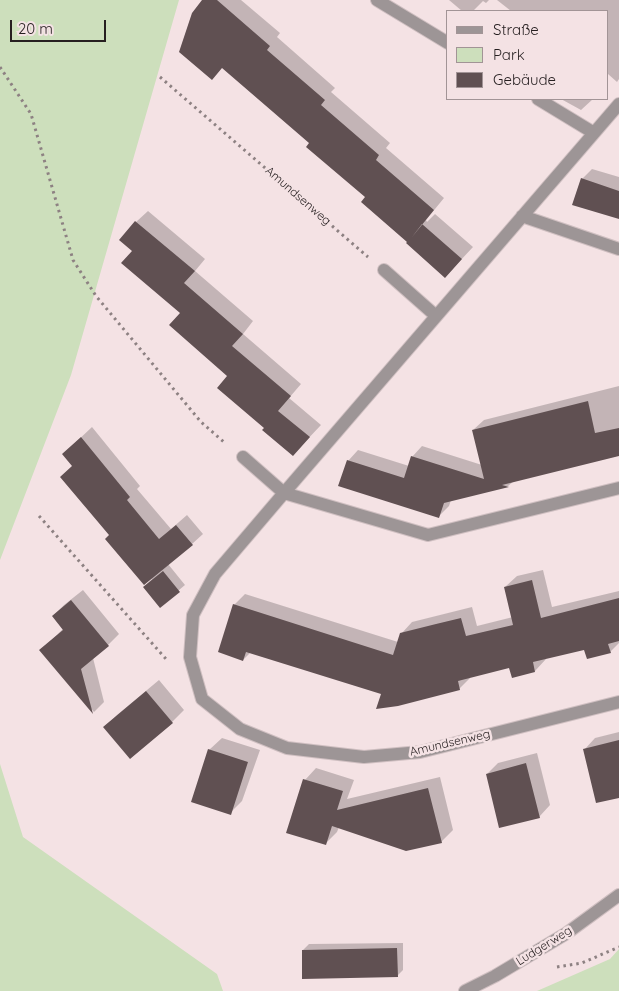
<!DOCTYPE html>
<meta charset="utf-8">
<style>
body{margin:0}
#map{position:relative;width:619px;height:991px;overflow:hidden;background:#f4e2e4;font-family:Quicksand,sans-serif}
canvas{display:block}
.legend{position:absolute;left:446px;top:10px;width:162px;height:90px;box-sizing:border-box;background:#f4e2e4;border:1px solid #a29496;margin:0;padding:6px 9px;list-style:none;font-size:15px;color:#261f20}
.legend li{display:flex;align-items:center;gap:10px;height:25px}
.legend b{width:25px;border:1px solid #a29496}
.scale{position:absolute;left:10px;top:20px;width:96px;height:22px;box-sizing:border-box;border:2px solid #261f20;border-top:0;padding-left:6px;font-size:15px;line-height:18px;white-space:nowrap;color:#261f20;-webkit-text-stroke:4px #f4e2e4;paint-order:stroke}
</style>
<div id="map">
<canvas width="619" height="991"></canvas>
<ul class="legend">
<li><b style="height:6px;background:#9d9596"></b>Straße</li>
<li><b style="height:14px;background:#cddfbc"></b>Park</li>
<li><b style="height:14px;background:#605052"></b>Gebäude</li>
</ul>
<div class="scale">20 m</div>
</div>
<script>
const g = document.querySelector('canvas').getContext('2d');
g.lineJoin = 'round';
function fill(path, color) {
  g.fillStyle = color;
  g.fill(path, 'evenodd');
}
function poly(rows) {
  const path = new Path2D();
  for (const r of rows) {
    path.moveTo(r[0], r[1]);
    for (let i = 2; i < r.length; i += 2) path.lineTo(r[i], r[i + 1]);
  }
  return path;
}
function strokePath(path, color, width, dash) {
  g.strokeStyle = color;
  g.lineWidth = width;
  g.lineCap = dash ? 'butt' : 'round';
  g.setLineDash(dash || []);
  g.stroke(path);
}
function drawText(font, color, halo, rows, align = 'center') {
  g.font = font + ' Quicksand,sans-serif';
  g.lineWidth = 5;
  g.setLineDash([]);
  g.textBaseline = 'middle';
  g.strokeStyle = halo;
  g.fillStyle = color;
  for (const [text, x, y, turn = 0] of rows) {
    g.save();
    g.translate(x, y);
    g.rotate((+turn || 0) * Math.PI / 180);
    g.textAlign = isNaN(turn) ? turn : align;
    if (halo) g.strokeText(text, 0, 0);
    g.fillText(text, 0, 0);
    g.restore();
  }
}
fill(poly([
 [0,0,179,0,71,375,0,560],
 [0,764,23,837,217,974,223,991,0,991],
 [619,949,619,991,537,991,610,959]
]), '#cddfbc');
fill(poly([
 [204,0,241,0,280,33,277,37,335,88,331,92,390,143,386,148,444,198,426,220,427,222,435,214,473,247,445,277,409,242,366,197],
 [449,0,489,0,486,3,483,1,473,11,462,11],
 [497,0,619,0,619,79,617,82,608,74,608,75,608,11,511,11],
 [561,99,593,99,581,110],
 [592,169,619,177,619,218,582,179],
 [148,211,205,259,195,271,253,321,243,334,301,384,289,398,321,425,304,443,265,428,229,375,133,251,136,222],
 [619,386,619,454,514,481,508,486,451,500,449,506,439,516,348,461,358,450,409,466,412,457,422,446,482,465,473,430,484,420],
 [92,427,140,486,137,489,171,529,187,515,203,534,192,544,168,564,185,585,160,606,144,587,152,579,111,535,73,465,74,444],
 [543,570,552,607,619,591,619,643,610,652,585,648,546,658,546,659,535,671,512,676,510,666,470,677,470,678,459,689,382,693,251,652,243,660,234,605,245,594,398,642,401,634,412,622,472,607,477,626,513,617,505,587,517,576],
 [83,590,119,634,108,645,93,658,104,702,94,712,41,650,63,629,53,616,64,605],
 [159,680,184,710,172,722,130,757,105,727,117,715],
 [619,732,619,796,584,750,595,738],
 [222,738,260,750,242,801,230,813,209,750],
 [537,753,550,805,539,817,487,774,498,763],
 [316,768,354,780,347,799,440,777,453,830,441,842,339,827,337,832,325,844,305,780],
 [403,943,403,970,397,976,303,950,309,944]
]), '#0003');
fill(poly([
 [202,0,217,0,270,46,267,50,325,100,321,105,379,155,376,160,434,210,412,237,422,224,462,259,445,278,406,243,407,242,361,202,365,197,306,147,309,143,222,68,212,80,179,52,192,13],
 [581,178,619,191,619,219,572,205],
 [135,221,195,271,184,283,243,334,232,346,291,396,278,411,310,437,293,456,262,430,264,428,217,388,227,376,169,325,180,313,121,263,132,251,119,240],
 [588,401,595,433,619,428,619,456,502,485,509,487,444,503,439,518,338,486,347,460,404,478,411,456,484,479,472,430],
 [81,437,130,497,127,500,159,539,176,525,193,545,144,585,105,539,109,535,60,477,72,466,62,454],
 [163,571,180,592,160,608,143,587],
 [532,580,541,618,619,598,619,641,608,644,611,653,587,659,584,650,533,662,535,672,512,678,509,668,458,681,460,690,398,706,376,709,381,694,246,652,243,661,218,652,233,604,393,655,400,633,436,624,461,618,466,636,513,625,504,587],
 [71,600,109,646,81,669,93,714,39,650,63,630,52,616],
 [146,691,173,723,130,759,103,727],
 [619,740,619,798,596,803,583,749],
 [208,749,248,762,231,815,191,802],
 [526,763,540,818,499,828,486,774],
 [303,779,343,791,337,810,428,788,442,843,406,851,332,826,326,845,286,833],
 [397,948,398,977,302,979,302,950]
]), '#605052');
const minor = poly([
 [377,0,448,43],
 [538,99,594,133],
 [619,104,284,493,215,574,193,615,190,657,202,699,240,729,287,748,364,757,420,752,619,702],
 [522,216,619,249],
 [384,270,436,316],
 [243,457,284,493,428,535,619,488],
 [465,991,495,976,567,933,619,895]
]);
strokePath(minor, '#cfbfc1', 14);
strokePath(poly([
 [0,67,31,114,73,260,96,296,201,422,225,443],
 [160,77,368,257],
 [39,516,166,659],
 [557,967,582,963,619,947]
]), '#8d8182', 3, [2.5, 4]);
strokePath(minor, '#9d9596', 12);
drawText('12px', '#261f20', '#f4e2e4', [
 ["Amundsenweg",298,196,41],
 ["Amundsenweg",450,743,-13],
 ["Ludgerweg",544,946,-32]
]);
</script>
